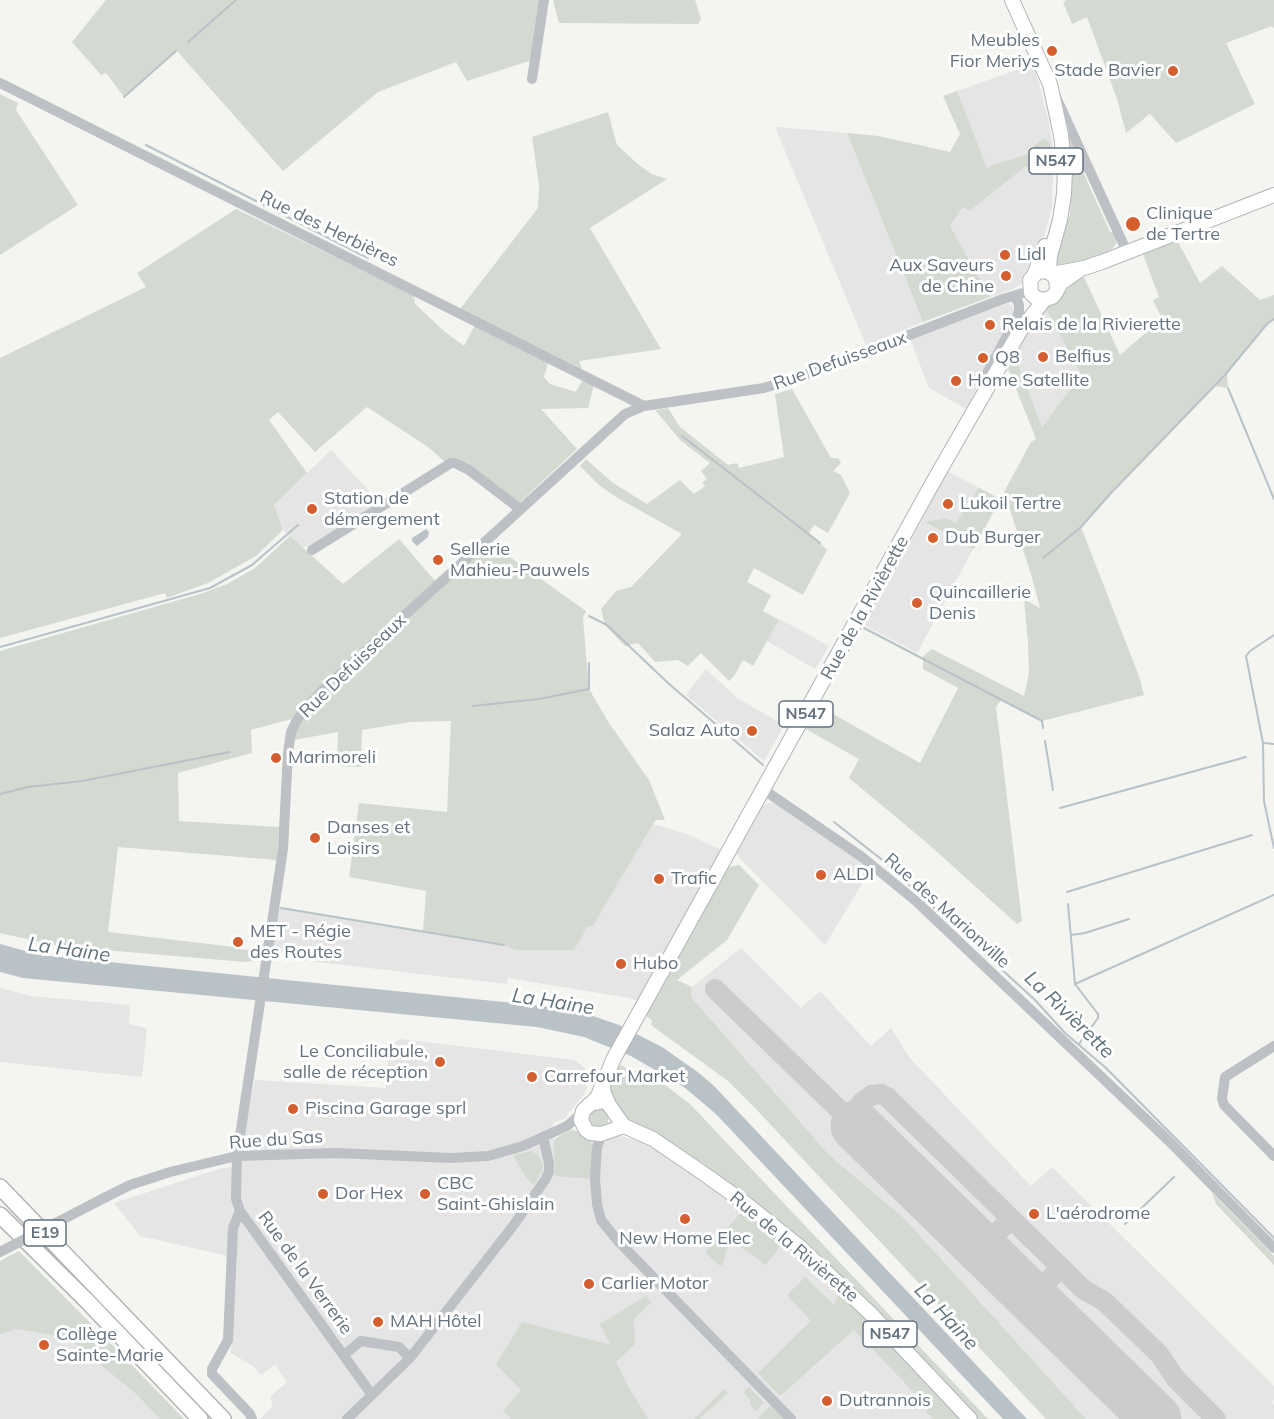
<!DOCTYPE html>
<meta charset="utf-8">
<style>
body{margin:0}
canvas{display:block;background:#f4f4f0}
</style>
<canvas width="1274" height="1419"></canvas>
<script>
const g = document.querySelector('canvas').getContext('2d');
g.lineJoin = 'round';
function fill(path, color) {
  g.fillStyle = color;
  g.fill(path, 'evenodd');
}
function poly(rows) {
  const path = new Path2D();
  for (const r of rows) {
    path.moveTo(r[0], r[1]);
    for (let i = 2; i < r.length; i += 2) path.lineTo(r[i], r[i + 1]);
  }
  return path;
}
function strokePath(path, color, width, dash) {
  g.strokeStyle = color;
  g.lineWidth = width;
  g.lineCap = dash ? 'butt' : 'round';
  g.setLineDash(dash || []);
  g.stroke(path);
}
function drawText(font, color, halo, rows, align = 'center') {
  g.font = font + ' Mulish,sans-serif';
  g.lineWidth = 6;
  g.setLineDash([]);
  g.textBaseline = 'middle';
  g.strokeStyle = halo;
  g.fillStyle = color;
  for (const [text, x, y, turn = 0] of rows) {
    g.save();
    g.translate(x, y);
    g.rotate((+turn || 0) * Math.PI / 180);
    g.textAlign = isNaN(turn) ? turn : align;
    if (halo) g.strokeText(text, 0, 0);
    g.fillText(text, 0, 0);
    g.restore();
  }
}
fill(poly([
 [1034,64,1048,119,1054,152,1052,207,1038,258,1024,282,1013,289,990,297,950,226,988,170,957,91],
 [775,127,847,133,923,322,866,345],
 [1008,303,1014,308,1015,312,966,409,929,388,910,339],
 [1047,305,1084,380,1068,392,1042,427,1014,353,1040,309],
 [331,450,383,506,312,550,306,546,302,548,283,530,274,505],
 [947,471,1000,499,917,653,862,624,922,520],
 [780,619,829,646,815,669,767,641],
 [706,669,737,698,784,725,764,761,686,695],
 [768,803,776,803,871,869,825,945,736,854,762,807],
 [653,824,687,834,721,850,640,1002,630,998,508,978,507,984,300,960,273,949,278,908,504,945,515,950,588,926,591,927],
 [741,948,801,1008,820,991,871,1046,891,1028,909,1057,1031,1186,1052,1167,1274,1386,1274,1399,1272,1403,1274,1405,1274,1419,1086,1419,904,1218,829,1155,691,997,692,987],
 [0,988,31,996,130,1005,129,1024,147,1028,142,1077,0,1062],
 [400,1039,575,1060,591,1074,585,1093,564,1119,553,1123,554,1140,562,1134,573,1130,584,1133,591,1141,610,1139,617,1135,648,1144,725,1198,776,1237,822,1277,866,1318,962,1419,260,1419,273,1406,270,1397,287,1382,275,1365,261,1375,253,1366,231,1353,237,1258,140,1236,114,1203,222,1168,241,1167,242,1142,255,1080,386,1088,389,1045],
 [0,1287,41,1295,160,1419,0,1419]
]), '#e4e5e4');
fill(poly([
 [106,0,542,0,532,60,467,81,456,62,378,92,283,171,177,51,124,97,106,73,101,75,72,42],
 [553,0,695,0,701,19,698,24,559,23],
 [1067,0,1274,0,1274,29,1272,26,1226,43,1255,104,1176,143,1150,114,1126,133,1117,99,1087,17,1072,24,1063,2],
 [957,91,988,170,990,166,1035,152,1034,146,1044,138,1050,143,1051,149,1048,158,1036,171,1026,166,969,211,963,207,950,226,990,297,923,322,847,133,879,136,950,152,960,134,943,96],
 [0,94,18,103,16,110,78,205,0,255],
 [608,112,617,145,640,166,652,174,667,179,590,228,661,349,579,361,582,369,460,309,538,208,539,185,532,137],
 [1067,134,1070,134,1087,173,1083,172,1110,232,1115,233,1117,242,1112,249,1068,269,1059,267,1055,263,1059,235,1070,215,1072,178],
 [236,209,414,295,415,304,444,331,464,346,475,325,548,363,544,377,550,384,576,392,583,379,594,385,588,408,541,409,577,449,518,504,445,462,428,447,367,407,315,452,278,412,269,420,307,473,274,505,283,530,256,556,208,583,167,598,165,593,0,638,0,358,146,287,137,273],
 [1177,240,1200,283,1222,266,1260,300,1274,295,1274,319,1267,324,1227,373,1228,388,1215,386,1111,493,1081,527,1139,676,1144,695,1042,721,1001,700,996,707,1022,921,1017,924,927,843,849,778,859,759,804,728,817,705,920,763,958,688,923,669,923,656,932,649,1024,696,1029,673,1028,643,1024,599,1040,608,1031,574,1004,492,1031,442,1036,439,1007,366,1014,353,1042,427,1068,392,1084,380,1044,305,1060,297,1075,281,1084,277,1120,355,1162,319,1153,300,1159,297,1143,254],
 [792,389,831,458,838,458,841,463,833,471,841,475,850,493,828,533,814,525,809,533,827,550,803,595,754,568,747,582,771,595,763,611,779,620,753,666,743,660,734,676,729,681,701,653,688,666,678,660,655,662,638,643,625,646,605,625,601,609,616,591,631,587,682,534,616,497,599,485,580,466,586,459,613,483,647,504,680,480,694,494,705,486,702,483,707,479,701,471,710,463,681,441,655,410,668,408,680,427,728,465,737,463,739,468,784,457,775,394],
 [979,488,1000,499,974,549,925,522,946,518,956,523],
 [290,536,343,584,399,539,435,581,310,697,292,719,251,730,252,753,178,773,179,821,279,827,277,860,118,847,108,932,234,947,235,949,248,950,264,943,260,960,245,962,58,946,0,933,0,651,200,594,227,584,255,568],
 [489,542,586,611,583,618,589,689,609,723,649,780,665,820,656,820,653,824,592,927,588,926,574,950,515,950,504,945,423,931,426,891,349,877,359,803,447,812,451,721,411,722,362,730,361,767,337,766,338,732,294,740,295,732,312,706],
 [739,865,759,885,727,940,677,980,692,987,691,997,829,1155,904,1218,1086,1419,1046,1419,755,1108,728,1081,651,1025,652,1020,647,1017,645,1013,725,872,730,867],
 [620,1065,665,1085,690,1104,988,1419,978,1419,865,1298,805,1243,732,1185,629,1123,621,1114,609,1091,611,1081],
 [601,1107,608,1115,608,1122,604,1128,592,1129,586,1115,588,1112],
 [573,1130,584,1133,591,1141,593,1153,592,1179,555,1176,554,1140,562,1134],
 [531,1151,538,1155,543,1164,542,1171,534,1185,525,1176,513,1155],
 [1212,1193,1274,1256,1274,1265,1216,1204],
 [743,1211,780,1240,779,1247,776,1253,765,1265,753,1255,733,1242,727,1247,723,1264,720,1266,706,1253,707,1249],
 [19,1251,128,1361,184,1419,160,1419,136,1394,69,1338,17,1329,0,1334,0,1261],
 [805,1277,834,1305,838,1296,844,1296,962,1419,934,1419,926,1412,929,1408,854,1330,780,1396,758,1373,811,1321,787,1295],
 [646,1296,652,1302,634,1319,635,1344,616,1362,629,1388,648,1419,511,1419,503,1411,521,1390,496,1364,522,1322,611,1345,600,1324],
 [749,1387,764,1403,756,1411,750,1405,750,1400,744,1392],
 [724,1389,728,1393,699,1419,694,1419],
 [771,1405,785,1419,757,1419]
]), '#d4dad2');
fill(poly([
 [426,529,429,532,428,537,417,546,412,541,412,538],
 [0,944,40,955,543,1006,587,1014,619,1025,662,1047,699,1073,715,1087,1027,1419,1003,1419,716,1114,684,1087,631,1056,584,1037,537,1027,23,978,0,972]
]), '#b8c2c7');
strokePath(poly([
 [188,42,236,0],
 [124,97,176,51],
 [146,145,368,258],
 [1228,388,1274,499],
 [682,436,820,543],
 [1043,558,1081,527,1111,493,1224,376,1267,324,1274,319],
 [589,616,607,625,668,683,763,765],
 [864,628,1042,721,1043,728],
 [1274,635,1250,651,1246,656,1263,743,1264,801,1274,848],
 [0,647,210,588,252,565,298,525],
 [473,706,539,699,589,689,589,663],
 [1045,741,1053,790],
 [1265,743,1274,744],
 [0,794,28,787,82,781,230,752],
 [1060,808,1246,757],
 [834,822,881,859,1035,1000,1065,1033,1106,1068,1274,1238],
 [1067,892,1252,835],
 [1068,904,1075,984,1098,1014,1098,1018,1079,1044],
 [281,908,504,945],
 [1071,935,1085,933,1129,919],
 [1075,984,1274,895],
 [1125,1224,1174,1177]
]), '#b8c2c7', 2);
strokePath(poly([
 [715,989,856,1126],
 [856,1126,853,1118,855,1112,862,1102,872,1095,881,1094,887,1097,1084,1290,1104,1301,1159,1354,1176,1379,1216,1419],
 [981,1248,1011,1219],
 [1032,1298,1061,1267]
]), '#cacccd', 20);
strokePath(poly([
 [856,1126,1156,1419]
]), '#cacccd', 51);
const major = poly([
 [1012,0,1050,84,1061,135,1065,169,1064,194,1060,220,1050,256,1049,272],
 [1035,273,1045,246],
 [1052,274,1084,268,1102,262,1274,195],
 [1057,290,1056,278,1049,272,1038,271,1030,280,1031,293,1036,298,1044,300,1052,297,1055,294,1061,283,1078,271],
 [603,1086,604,1094,609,1105,624,1126,653,1139,700,1171,745,1203,801,1248,870,1313,970,1419],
 [600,1102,590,1104,583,1111,581,1120,586,1130,590,1133,601,1134,624,1126],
 [592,1103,598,1096,614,1058,936,477,1020,331,1044,300]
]);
const highway = poly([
 [0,1187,223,1419],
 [0,1215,86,1300,200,1419]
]);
strokePath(major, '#b1b4b8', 16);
strokePath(highway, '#b2b5b8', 18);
strokePath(poly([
 [532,79,544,0],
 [0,83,644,406],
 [1056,97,1127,252],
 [982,392,986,375,1019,313,1019,305,1016,298,1012,297],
 [312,550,451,463,455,463,469,470,520,509],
 [764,790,862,857,917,902,1169,1141,1274,1248],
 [1274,1046,1225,1077,1222,1099,1224,1105,1274,1156],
 [602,1134,597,1147,595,1179,597,1204,601,1220,618,1241,791,1419],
 [106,1197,130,1185,170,1172,237,1156,337,1153,451,1158,488,1156,523,1146,567,1126,582,1113],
 [240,1211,233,1228,228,1340,212,1369,212,1374,250,1414,252,1419],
 [344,1355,361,1341,399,1347,410,1358],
 [372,1395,240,1211,236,1199,237,1156,283,849,288,753,291,732,297,720,304,710,325,688,625,414,644,406,764,388,800,377,1003,299,1023,293,1031,293],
 [347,1419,410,1358,513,1226,545,1180,549,1172,549,1163,543,1137]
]), '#bdc0c4', 10);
strokePath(major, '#fff', 14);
strokePath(highway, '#fff', 15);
strokePath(poly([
 [0,1252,106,1197]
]), '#bdc0c4', 10);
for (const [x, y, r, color] of [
 [1052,51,6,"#d55e2f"],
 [1173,71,6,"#d55e2f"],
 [1133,224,8,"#d55e2f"],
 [1005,255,6,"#d55e2f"],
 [1006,276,6,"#d55e2f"],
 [990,325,6,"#d55e2f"],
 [1043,357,6,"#d55e2f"],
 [983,358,6,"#d55e2f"],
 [956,381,6,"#d55e2f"],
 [948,504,6,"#d55e2f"],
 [312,509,6,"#d55e2f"],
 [933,538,6,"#d55e2f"],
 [438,560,6,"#d55e2f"],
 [917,603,6,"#d55e2f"],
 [752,731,6,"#d55e2f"],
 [276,758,6,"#d55e2f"],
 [315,838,6,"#d55e2f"],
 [821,875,6,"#d55e2f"],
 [659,879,6,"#d55e2f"],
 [238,942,6,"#d55e2f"],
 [621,964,6,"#d55e2f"],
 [440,1062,6,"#d55e2f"],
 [532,1077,6,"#d55e2f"],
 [293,1109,6,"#d55e2f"],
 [323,1194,6,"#d55e2f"],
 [425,1194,6,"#d55e2f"],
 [1034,1214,6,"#d55e2f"],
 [685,1219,6,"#d55e2f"],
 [589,1284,6,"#d55e2f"],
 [378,1322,6,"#d55e2f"],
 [44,1345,6,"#d55e2f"],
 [827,1401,6,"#d55e2f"]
]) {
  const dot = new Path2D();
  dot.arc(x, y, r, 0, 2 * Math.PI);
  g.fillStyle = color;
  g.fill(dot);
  strokePath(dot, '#fff', 2);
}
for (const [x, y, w] of [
 [1056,161,54],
 [806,714,54],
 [45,1233,42],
 [890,1334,54]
]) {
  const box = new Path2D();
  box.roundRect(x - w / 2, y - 13, w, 26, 4.5);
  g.fillStyle = '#fff';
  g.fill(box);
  strokePath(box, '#65727f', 1.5);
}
drawText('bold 16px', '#65727f', null, [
 ["N547",1056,161],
 ["N547",806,714],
 ["E19",45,1233],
 ["N547",890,1334]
]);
drawText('18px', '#65727f', '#fff', [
 ["Meubles",1040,41,"right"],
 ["Fior Meriys",1040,62,"right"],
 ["Stade Bavier",1161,71,"right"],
 ["Clinique",1146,214],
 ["de Tertre",1146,235],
 ["Lidl",1017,255],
 ["Aux Saveurs",994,266,"right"],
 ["de Chine",994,287,"right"],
 ["Relais de la Rivierette",1002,325],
 ["Belfius",1055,357],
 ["Q8",995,358],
 ["Home Satellite",968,381],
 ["Station de",324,499],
 ["démergement",324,520],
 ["Lukoil Tertre",960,504],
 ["Dub Burger",945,538],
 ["Sellerie",450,550],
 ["Mahieu-Pauwels",450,571],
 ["Quincaillerie",929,593],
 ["Denis",929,614],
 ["Salaz Auto",740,731,"right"],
 ["Marimoreli",288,758],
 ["Danses et",327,828],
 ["Loisirs",327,849],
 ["ALDI",833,875],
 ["Trafic",671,879],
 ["MET - Régie",250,932],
 ["des Routes",250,953],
 ["Hubo",633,964],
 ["Le Conciliabule,",428,1052,"right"],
 ["salle de réception",428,1073,"right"],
 ["Carrefour Market",544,1077],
 ["Piscina Garage sprl",305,1109],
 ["CBC",437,1184],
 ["Saint-Ghislain",437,1205],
 ["Dor Hex",335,1194],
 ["L'aérodrome",1046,1214],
 ["New Home Elec",685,1239,"center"],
 ["Carlier Motor",601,1284],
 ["MAH Hôtel",390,1322],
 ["Collège",56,1335],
 ["Sainte-Marie",56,1356],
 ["Dutrannois",839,1401]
], 'left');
drawText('18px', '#65727f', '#fff', [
 ["Rue des Herbières",329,229,26],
 ["Rue Defuisseaux",840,361,-20],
 ["Rue de la Rivièrette",865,608,-61],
 ["Rue Defuisseaux",353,666,-44],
 ["Rue des Marionville",947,911,42],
 ["Rue du Sas",276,1140,-4],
 ["Rue de la Rivièrette",794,1247,40],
 ["Rue de la Verrerie",305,1273,54]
]);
drawText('italic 20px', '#61737c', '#fff', [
 ["La Haine",69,950,8],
 ["La Haine",553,1002,9],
 ["La Rivièrette",1069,1015,44],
 ["La Haine",946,1317,47]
]);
</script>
